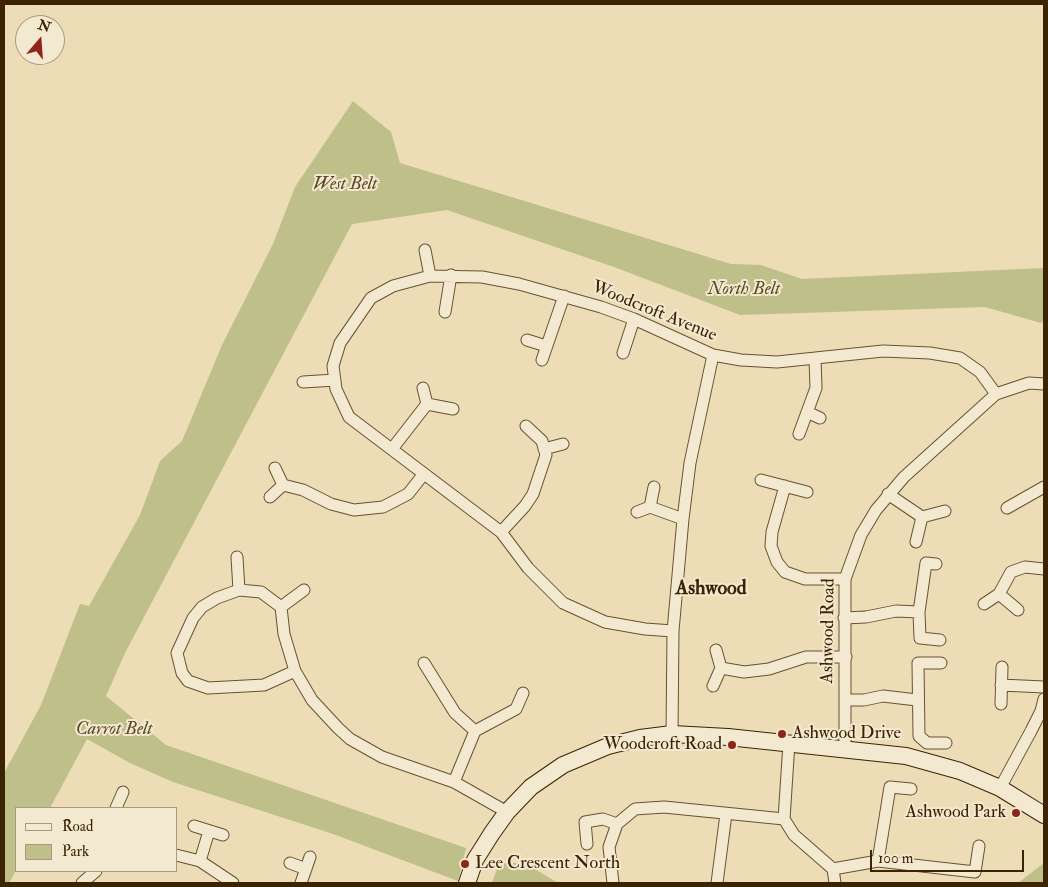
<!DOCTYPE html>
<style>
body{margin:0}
#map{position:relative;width:1048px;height:887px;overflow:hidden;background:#ecddb7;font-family:"IM FELL Double Pica",serif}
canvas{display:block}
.frame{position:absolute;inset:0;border:5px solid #3b2303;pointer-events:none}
.legend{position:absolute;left:15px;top:807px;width:162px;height:65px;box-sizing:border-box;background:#f3e9d0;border:1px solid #a99a7e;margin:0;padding:6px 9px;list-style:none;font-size:15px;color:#3b2303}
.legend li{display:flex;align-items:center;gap:10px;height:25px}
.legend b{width:25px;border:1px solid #a99a7e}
.north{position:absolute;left:15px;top:15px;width:50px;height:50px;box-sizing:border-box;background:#f3e9d0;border:1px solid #a99a7e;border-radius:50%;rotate:18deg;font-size:14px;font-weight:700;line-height:20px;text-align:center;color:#3b2303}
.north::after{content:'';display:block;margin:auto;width:18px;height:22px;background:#8f2418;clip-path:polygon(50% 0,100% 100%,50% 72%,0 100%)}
.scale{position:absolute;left:870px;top:850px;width:154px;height:22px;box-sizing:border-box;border:2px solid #3b2303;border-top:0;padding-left:6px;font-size:15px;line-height:18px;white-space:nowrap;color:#3b2303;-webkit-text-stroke:4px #f3e9d0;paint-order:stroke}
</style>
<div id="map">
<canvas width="1048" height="887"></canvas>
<div class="frame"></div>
<ul class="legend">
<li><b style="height:6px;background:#f3e9d0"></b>Road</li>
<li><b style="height:14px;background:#bfbf89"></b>Park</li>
</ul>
<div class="north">N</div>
<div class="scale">100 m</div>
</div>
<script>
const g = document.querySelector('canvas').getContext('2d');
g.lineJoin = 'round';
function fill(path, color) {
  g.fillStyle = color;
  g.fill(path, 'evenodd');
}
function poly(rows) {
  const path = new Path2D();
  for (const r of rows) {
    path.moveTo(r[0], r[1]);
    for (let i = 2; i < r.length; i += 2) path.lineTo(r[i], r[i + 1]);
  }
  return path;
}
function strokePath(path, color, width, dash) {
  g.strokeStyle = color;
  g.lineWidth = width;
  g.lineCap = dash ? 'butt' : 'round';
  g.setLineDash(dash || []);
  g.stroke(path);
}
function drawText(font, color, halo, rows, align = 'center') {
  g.font = font + ' "IM FELL Double Pica",serif';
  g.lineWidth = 4;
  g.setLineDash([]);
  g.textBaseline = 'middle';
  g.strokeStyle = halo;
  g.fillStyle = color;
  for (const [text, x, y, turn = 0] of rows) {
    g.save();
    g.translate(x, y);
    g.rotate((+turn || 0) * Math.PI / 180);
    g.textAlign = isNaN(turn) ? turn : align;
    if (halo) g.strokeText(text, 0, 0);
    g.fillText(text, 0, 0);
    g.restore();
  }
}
fill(poly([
 [353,101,391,132,400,163,731,264,761,265,802,279,1044,268,1044,320,1041,323,985,307,740,315,614,267,447,210,352,224,125,653,106,696,166,745,466,848,458,881,333,834,173,782,130,763,87,739,50,808,16,808,16,870,9,883,4,883,4,773,41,705,80,604,89,606,140,515,160,461,182,441,222,345,273,244,295,187],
 [499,863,525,863,558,883,492,883],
 [1044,863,1044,883,1018,883]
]), '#bfbf89');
const street = poly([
 [425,250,430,276],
 [445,312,451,275],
 [527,340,546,346],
 [623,353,634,319],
 [542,360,564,296],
 [303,382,335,380],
 [423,388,427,404],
 [809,413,820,418],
 [799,434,816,388,815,358],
 [392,449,427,404,453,409],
 [544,449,563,444],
 [275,468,283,485],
 [761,480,807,492],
 [785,486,772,532,771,546,777,562,785,572,805,579,845,579],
 [888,494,922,517,945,511],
 [270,497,283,485,303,490,331,504,354,510,383,507,408,494,423,475],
 [650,507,683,519],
 [1007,508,1044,487],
 [637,512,650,507,654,487],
 [501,532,525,506,533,494,546,455,542,441,526,426],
 [916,542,922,517],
 [237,557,239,590],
 [936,564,926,563,919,612,920,638,940,640],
 [999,594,1018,610],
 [984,604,999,594,1011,572,1025,567,1044,569],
 [281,607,304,590],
 [844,618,866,617,896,611,919,612],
 [673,631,645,629,605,622,563,603,528,568,501,532,349,417,336,389,333,366,340,343,371,298,393,286,430,276,482,277,519,284,601,307,634,319,713,355,741,360,777,362,883,351,930,353,960,358,980,372,996,394],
 [424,663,455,713,475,731,516,709,523,693],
 [941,663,918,663,919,736,927,743,946,743],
 [721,668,744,672,769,669,806,657,846,657],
 [295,671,264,685,208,688,188,681,182,673,177,653,193,618,202,607,217,598,239,590,261,592,281,607,284,634,295,671,312,700,338,728,350,739,382,757,454,782,507,812],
 [1001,685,1044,687],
 [713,686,721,668,716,650],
 [846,700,864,700,883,696,917,700],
 [1001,704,1002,667],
 [672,734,673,631,683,519,690,463,713,355],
 [789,743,784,819,794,835,833,869,835,883],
 [845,749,845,579,861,535,876,510,904,477,996,394,1029,383,1044,384],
 [454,782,475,731],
 [1000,788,1031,731,1041,711,1044,699],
 [116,808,123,792],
 [194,826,223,835],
 [587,844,585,822,603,819,617,824],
 [176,855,200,861,233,883],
 [200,861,209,831],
 [878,861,890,787,911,789],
 [290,863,306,869],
 [833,869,878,861,975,872,979,846],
 [82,883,96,871],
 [301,883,310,857],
 [613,883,609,847,617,824,635,809,664,807,784,819],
 [717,883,726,814]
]);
const secondary = poly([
 [467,883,475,860,492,833,507,812,531,787,563,765,608,746,640,738,672,734,728,737,906,756,960,771,1000,788,1044,815]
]);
strokePath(street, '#675230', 13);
strokePath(secondary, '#3b2303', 18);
strokePath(street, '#f3e9d0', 11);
strokePath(secondary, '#f3e9d0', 16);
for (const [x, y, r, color] of [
 [782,734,5,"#8f2418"],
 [732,745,5,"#8f2418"],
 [1016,813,5,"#8f2418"],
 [465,864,5,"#8f2418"]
]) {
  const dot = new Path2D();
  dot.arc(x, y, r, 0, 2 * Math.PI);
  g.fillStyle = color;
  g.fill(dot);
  strokePath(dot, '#f3e9d0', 2);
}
drawText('italic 18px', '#5c4a24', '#f3e9d0', [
 ["West Belt",345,185],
 ["North Belt",744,290],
 ["Carrot Belt",114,730]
]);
drawText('18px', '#3b2303', '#f3e9d0', [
 ["Woodcroft Avenue",654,312,22],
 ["Ashwood Road",829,631,-89]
]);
drawText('18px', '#3b2303', '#f3e9d0', [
 ["Ashwood Drive",792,734],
 ["Woodcroft Road",722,745,"right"],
 ["Ashwood Park",1006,813,"right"],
 ["Lee Crescent North",475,864]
], 'left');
drawText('bold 20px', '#3b2303', '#f3e9d0', [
 ["Ashwood",711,590]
]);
</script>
